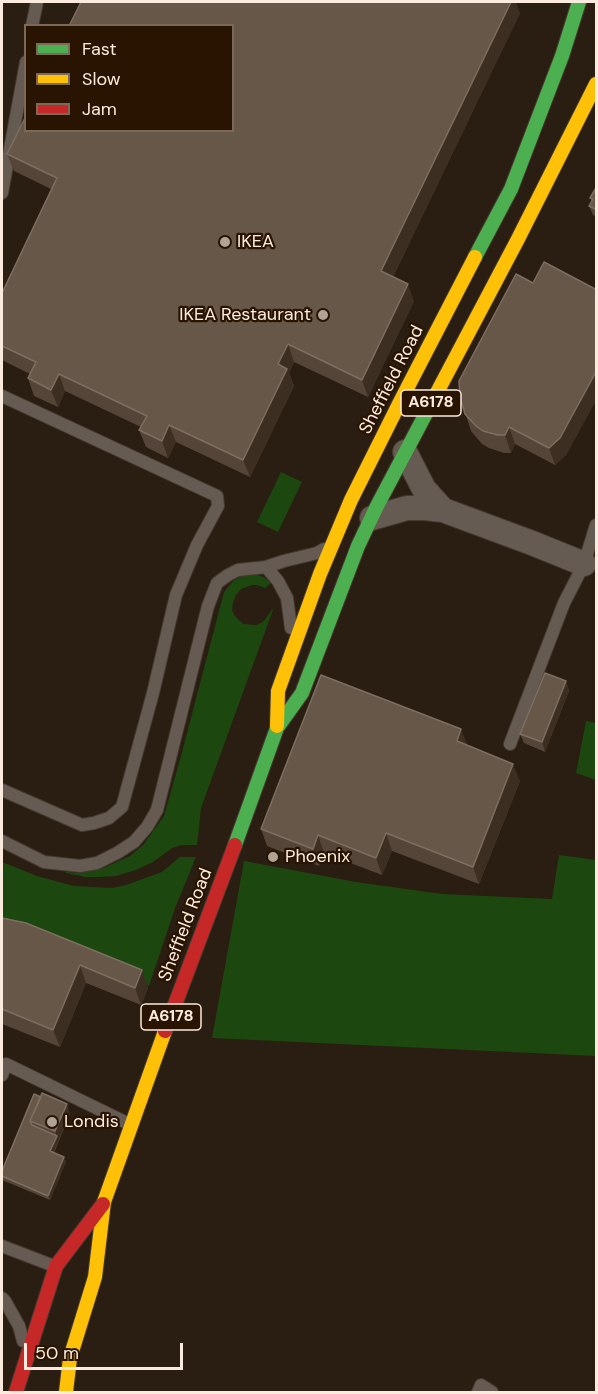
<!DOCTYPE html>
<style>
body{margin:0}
#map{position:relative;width:598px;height:1394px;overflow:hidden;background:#2a1d12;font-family:"DM Sans",sans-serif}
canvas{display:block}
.frame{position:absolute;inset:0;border:3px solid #fbebde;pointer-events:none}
.legend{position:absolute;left:24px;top:24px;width:210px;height:108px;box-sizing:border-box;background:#291301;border:2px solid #7d6959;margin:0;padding:8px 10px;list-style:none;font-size:18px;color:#fbebde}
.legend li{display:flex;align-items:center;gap:12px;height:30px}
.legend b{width:30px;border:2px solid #7d6959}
.scale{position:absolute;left:24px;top:1343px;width:159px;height:27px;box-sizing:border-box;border:3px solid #fbebde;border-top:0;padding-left:8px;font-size:18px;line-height:21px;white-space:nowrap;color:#fbebde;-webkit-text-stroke:4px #291301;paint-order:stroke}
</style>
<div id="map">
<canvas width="598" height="1394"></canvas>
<div class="frame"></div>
<ul class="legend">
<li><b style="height:8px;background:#4caf50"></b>Fast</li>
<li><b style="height:8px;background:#ffc107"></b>Slow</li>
<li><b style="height:8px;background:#c62828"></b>Jam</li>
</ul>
<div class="scale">50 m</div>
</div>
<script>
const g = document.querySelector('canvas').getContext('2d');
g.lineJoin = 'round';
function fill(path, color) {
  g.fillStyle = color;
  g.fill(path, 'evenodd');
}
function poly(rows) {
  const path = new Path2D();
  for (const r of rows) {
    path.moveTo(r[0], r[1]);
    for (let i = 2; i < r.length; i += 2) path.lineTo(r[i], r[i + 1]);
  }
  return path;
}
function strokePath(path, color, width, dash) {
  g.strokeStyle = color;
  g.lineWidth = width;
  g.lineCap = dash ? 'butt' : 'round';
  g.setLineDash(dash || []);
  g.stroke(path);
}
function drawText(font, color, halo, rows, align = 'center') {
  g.font = font + ' "DM Sans",sans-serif';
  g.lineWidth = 4.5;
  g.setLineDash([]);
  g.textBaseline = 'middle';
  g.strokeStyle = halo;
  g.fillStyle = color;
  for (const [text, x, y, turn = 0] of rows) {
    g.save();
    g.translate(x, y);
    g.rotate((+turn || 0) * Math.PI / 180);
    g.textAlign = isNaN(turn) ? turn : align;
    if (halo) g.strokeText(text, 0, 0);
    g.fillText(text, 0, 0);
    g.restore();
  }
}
fill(poly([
 [281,472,302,482,278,532,257,522],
 [256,574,265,578,271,583,265,588,257,585,252,585,241,589,236,595,233,603,232,610,235,616,243,624,256,625,263,622,267,617,274,607,201,808,197,845,182,845,172,848,153,862,136,870,116,876,99,877,85,877,66,873,66,872,79,873,101,869,130,856,143,845,159,823,164,816,181,756,224,592,233,581,242,576],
 [586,721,596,723,596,780,576,773],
 [559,855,596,860,596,1056,212,1038,244,861,356,882,442,894,552,899],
 [180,857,196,857,175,908,149,986,32,941,2,933,2,862,37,876,74,886,112,888,126,885,162,872]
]), '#1c480f');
const lane = poly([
 [32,26,37,2],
 [2,193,26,62],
 [2,396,217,496,218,506,197,545,176,595,153,693,122,807,109,818,94,823,82,825,2,790],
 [266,567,278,581,287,598,291,628],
 [510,744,564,603,584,564,596,525],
 [2,841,44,862,80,866,97,863,117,853,134,842,147,827,157,810,208,606,217,583,228,575,238,570,266,567,284,561,317,553,324,549],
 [2,1075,6,1064,129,1124],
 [2,1246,54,1266],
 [2,1298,5,1301,19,1326,23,1341],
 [478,1392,481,1385,492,1392]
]);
const street = poly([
 [443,510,532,543,584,564],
 [372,518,407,508,425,508,443,510,424,489,405,452]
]);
const fast = poly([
 [475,257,511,189,562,56,579,2],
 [235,845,277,728,302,693,358,546,377,506,432,402]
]);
const slow = poly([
 [432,402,518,239,596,84],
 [277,726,278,691,320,574,351,500,400,402,475,257],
 [66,1392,70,1358,95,1277,104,1202,165,1031]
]);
const jam = poly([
 [165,1031,235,845],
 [16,1392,56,1266,103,1204]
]);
strokePath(lane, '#463a30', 14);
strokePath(street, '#463a30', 26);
strokePath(fast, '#463a30', 16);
strokePath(slow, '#463a30', 16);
strokePath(jam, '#463a30', 16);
strokePath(lane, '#665b53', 12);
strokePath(street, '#665b53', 24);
strokePath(fast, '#4caf50', 14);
strokePath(slow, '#ffc107', 14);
strokePath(jam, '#c62828', 14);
fill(poly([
 [520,13,393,277,414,301,368,397,294,362,289,373,294,386,250,477,176,442,168,458,146,447,139,430,141,427,65,391,58,407,34,396,28,378,30,374,2,360,2,293,51,189,14,171,7,154],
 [597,186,597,217,593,215,589,206,592,202,590,198],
 [533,283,597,290,597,398,566,455,555,465,515,444,511,453,504,453,489,448,482,444,471,431,460,397],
 [566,681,569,691,545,752,524,743,520,734],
 [461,729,467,746,520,781,479,884,392,851,382,875,324,853,319,866,267,846,261,829],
 [2,918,142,970,148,988,141,1005,86,983,60,1047,2,1024],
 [34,1094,70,1114,54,1153,64,1157,66,1162,50,1200,2,1180,2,1171]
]), '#554538');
fill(poly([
 [511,2,516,2,520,13,388,288,381,271],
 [408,284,414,301,368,397,362,380],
 [288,344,294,362,289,373,294,386,250,477,243,460,278,364],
 [597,370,597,398,566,455,555,465,549,448],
 [59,374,65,391,58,407,51,390],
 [169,425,176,442,168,458,162,441],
 [509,427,515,444,511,453,505,435],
 [566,681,569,691,545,752,542,742],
 [461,729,468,746,457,741],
 [513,764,520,781,479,884,473,867],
 [386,833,392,851,382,875,376,858],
 [318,835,324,853,319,866,313,849],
 [80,965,86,983,60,1047,53,1030],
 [142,970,148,988,141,1005,135,988],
 [67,1104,70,1114,52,1156,50,1151,57,1136,55,1131],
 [64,1157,66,1162,50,1200,48,1196]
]), '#3c2e21');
const building = poly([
 [81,2,511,2,381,271,408,284,362,380,288,344,278,364,287,369,243,460,169,425,162,441,139,430,147,416,59,374,51,390,28,378,36,362,2,346,2,293,57,178,7,154,26,116,26,130,232,130,232,26,69,26,81,2],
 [597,186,597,210,589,206,593,199,590,198,597,186],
 [544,262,597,290,597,370,560,438,549,448,509,427,505,435,498,435,483,431,476,426,465,414,460,397,459,381,516,274,533,283,544,262],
 [545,673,566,681,542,742,520,734,545,673],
 [321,675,461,729,457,741,513,764,473,867,386,833,376,858,318,835,313,849,261,829,321,675],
 [2,918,26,923,142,970,135,988,80,965,53,1030,2,1009,2,918],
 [42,1093,67,1104,55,1131,30,1121,42,1093],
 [34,1094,41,1097,30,1121,32,1125,57,1136,50,1151,64,1157,48,1196,2,1176,2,1171,34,1094]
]);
fill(building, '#665749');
strokePath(building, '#7e6e61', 1.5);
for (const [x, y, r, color] of [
 [225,242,6,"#b2a397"],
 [323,315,6,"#b2a397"],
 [273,857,6,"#b2a397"],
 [52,1122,6,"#b2a397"]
]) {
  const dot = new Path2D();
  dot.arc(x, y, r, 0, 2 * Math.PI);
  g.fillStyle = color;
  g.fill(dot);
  strokePath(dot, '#291301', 2);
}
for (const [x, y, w] of [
 [431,403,60],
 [171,1017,60]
]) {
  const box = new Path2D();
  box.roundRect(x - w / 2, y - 13, w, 26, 4.5);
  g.fillStyle = '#291301';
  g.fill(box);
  strokePath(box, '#fbebde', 1.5);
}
drawText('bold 16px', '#fbebde', null, [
 ["A6178",431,403],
 ["A6178",171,1017]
]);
drawText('18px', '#fbebde', '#291301', [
 ["IKEA",237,242],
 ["IKEA Restaurant",311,315,"right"],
 ["Phoenix",285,857],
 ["Londis",64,1122]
], 'left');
drawText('18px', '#fbebde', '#291301', [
 ["Sheffield Road",392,380,-63],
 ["Sheffield Road",186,925,-69]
]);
</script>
